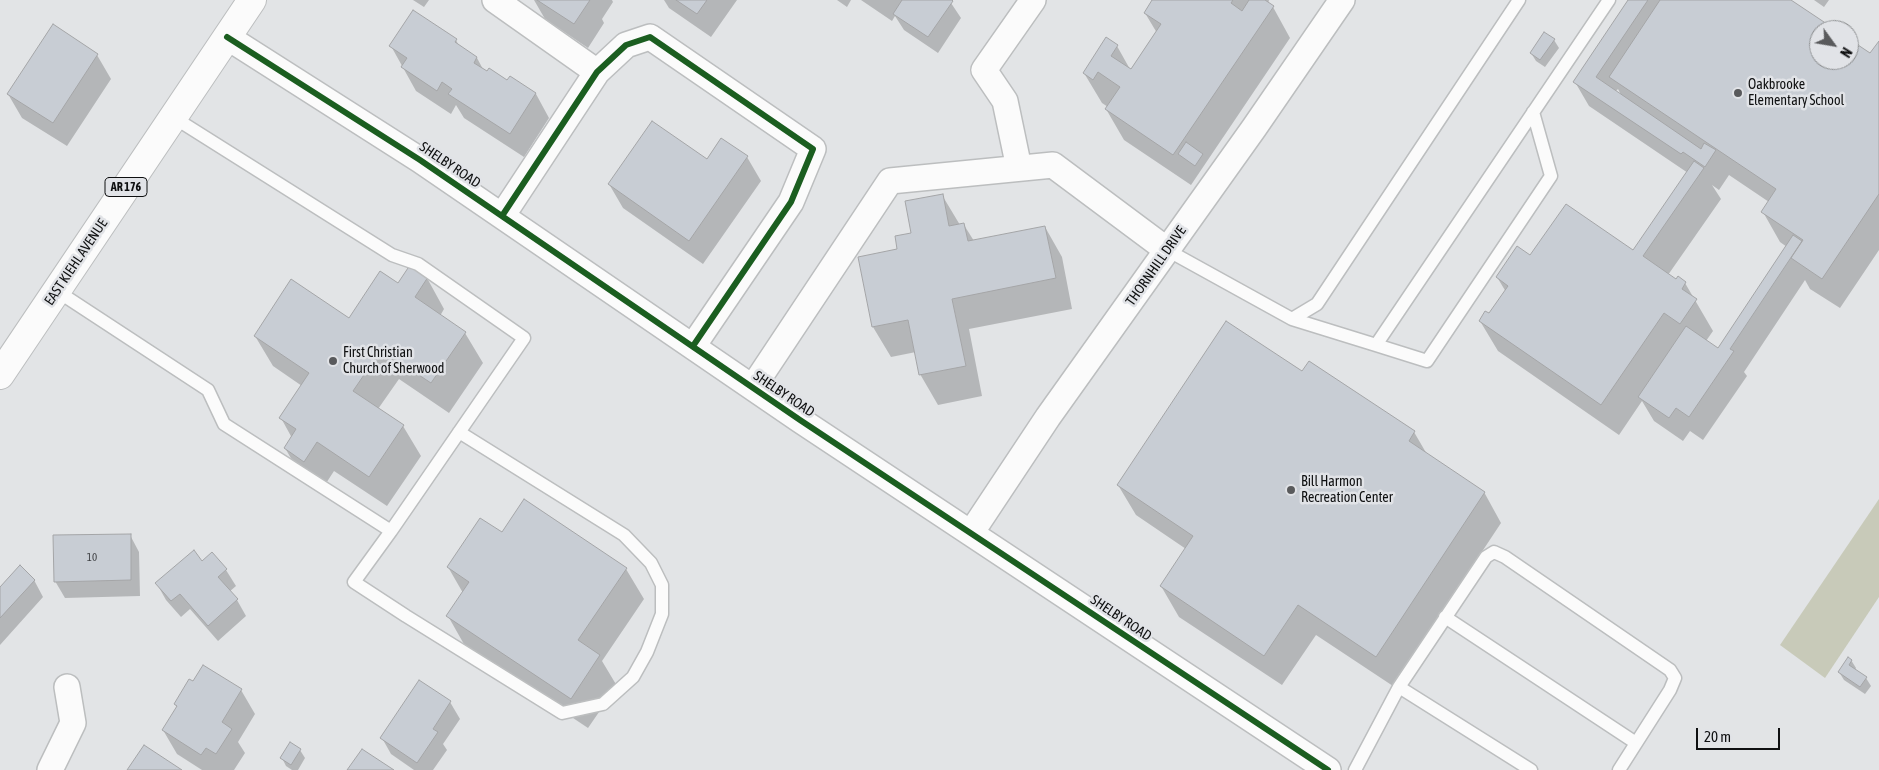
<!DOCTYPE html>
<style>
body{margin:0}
#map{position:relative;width:1879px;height:770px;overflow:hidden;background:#e2e4e6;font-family:"Asap Condensed",sans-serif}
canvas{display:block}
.north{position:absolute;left:1809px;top:20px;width:50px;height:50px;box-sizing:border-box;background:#e1e3e7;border:1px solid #8d8f91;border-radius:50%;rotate:122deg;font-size:14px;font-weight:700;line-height:20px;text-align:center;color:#0f1011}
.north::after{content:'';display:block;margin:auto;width:18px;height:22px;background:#595a5c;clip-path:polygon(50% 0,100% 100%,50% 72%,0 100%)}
.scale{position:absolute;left:1696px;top:728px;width:84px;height:22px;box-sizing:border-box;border:2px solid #0f1011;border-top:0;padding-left:6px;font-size:15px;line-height:18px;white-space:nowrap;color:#0f1011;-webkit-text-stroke:4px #e1e3e7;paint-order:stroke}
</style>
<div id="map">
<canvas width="1879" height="770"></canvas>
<div class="north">N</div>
<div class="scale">20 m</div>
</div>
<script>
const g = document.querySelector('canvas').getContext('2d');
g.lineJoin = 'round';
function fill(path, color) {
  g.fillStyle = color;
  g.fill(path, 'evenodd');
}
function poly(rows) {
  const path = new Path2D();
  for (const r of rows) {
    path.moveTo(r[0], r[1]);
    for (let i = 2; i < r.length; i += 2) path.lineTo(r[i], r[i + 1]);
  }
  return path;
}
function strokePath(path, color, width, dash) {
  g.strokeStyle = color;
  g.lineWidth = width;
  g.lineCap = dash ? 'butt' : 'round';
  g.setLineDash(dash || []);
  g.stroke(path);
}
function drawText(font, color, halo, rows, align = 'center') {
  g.font = font + ' "Asap Condensed",sans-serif';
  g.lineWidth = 5;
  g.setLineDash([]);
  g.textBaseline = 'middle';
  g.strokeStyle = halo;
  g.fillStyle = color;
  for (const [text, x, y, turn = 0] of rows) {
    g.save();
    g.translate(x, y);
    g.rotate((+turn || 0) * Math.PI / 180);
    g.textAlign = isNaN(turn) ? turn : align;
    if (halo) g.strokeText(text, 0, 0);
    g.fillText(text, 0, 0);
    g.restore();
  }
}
fill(poly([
 [1879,499,1879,597,1825,678,1780,645]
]), '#c8cab9');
fill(poly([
 [413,0,429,0,424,7],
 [534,0,612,0,613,2,602,19,604,23,588,48,545,19],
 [664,0,737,0,711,37,669,8],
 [837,0,851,0,847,7],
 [861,0,949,0,961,18,938,53,904,30,895,16,892,21],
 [1154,0,1269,0,1268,4,1273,7,1290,38,1191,185,1124,140,1106,109,1108,107,1102,103,1084,73,1117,46,1131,71,1157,33,1145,13],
 [1630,0,1789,0,1834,30,1819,30,1819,60,1849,60,1849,40,1871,55,1879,43,1879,250,1840,308,1810,289,1805,280,1744,372,1747,376,1703,440,1690,431,1683,441,1654,421,1642,401,1619,435,1498,351,1480,321,1490,315,1506,292,1497,277,1530,257,1633,252,1688,173,1589,106,1575,82],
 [1618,89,1622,97,1615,92],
 [1729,175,1769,202,1763,212,1780,242,1787,247,1718,350,1706,341,1713,331,1685,283,1677,281,1668,275,1721,199,1712,185,1719,190],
 [1814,0,1829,0,1824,7],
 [413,12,456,40,460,48,477,58,484,71,507,81,510,77,536,94,549,118,524,157,464,118,456,105,451,114,416,91,391,46],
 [1554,40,1559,48,1545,67,1536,61,1531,53],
 [97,55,111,79,67,146,22,118,8,94],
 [747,157,761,181,703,264,623,208,609,184,707,160],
 [942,195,960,225,964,225,974,241,1045,227,1062,257,1072,309,969,329,982,396,938,405,920,374,916,352,891,357,873,327,899,250],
 [427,278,444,309,440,316,465,333,483,363,449,413,399,379,378,409,403,426,421,456,387,506,334,471,321,491,303,479,285,448,292,438,281,418,302,386,273,366,255,336,349,320,399,285],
 [1310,362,1414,432,1428,456,1484,492,1501,523,1393,686,1316,635,1282,685,1179,617,1161,586,1186,549,1136,515,1118,485,1302,373],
 [502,534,626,569,644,599,602,661,617,686,588,728,465,646,448,616,463,593,448,567],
 [130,535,139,552,140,596,65,598,55,581],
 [212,554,226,570,236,586,229,592,237,600,246,616,218,641,190,609,181,617,166,600,157,584,202,562],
 [34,580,43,597,0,645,0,589],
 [1851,660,1856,668,1855,670,1866,678,1871,686,1865,694,1844,680,1839,672],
 [420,682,450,702,460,719,443,744,447,750,433,770,414,770,391,754,382,738],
 [241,690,255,714,238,742,245,753,234,770,202,770,177,754,163,730,177,708,175,704],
 [300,750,305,758,298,770,292,770,286,766,282,758]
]), '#0003');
const building = poly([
 [537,0,590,0,574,24,537,0],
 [676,0,707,0,697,14,676,0],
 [902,0,952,0,953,1,928,37,893,14,902,0],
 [1152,0,1233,0,1231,3,1242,11,1249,0,1265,0,1274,6,1173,155,1105,109,1120,87,1098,72,1093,80,1083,73,1106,37,1118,45,1111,56,1131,69,1161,24,1144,13,1152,0],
 [1628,0,1648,0,1596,77,1701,149,1704,143,1716,150,1705,167,1683,152,1681,154,1573,82,1628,0],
 [1660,0,1791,0,1836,30,1819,30,1819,60,1849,60,1849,39,1870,53,1879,41,1879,194,1822,279,1791,258,1803,240,1761,212,1776,189,1609,77,1660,0],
 [413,10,457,39,455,42,477,57,474,63,487,71,489,68,507,80,510,76,536,93,510,134,448,94,452,89,442,82,437,91,401,67,407,58,389,46,413,10],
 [53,24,98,54,53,123,7,94,53,24],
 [1544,32,1555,39,1540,60,1530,53,1544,32],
 [652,121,707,159,721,138,748,156,689,241,608,184,652,121],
 [1186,142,1203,154,1195,166,1178,154,1186,142],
 [1694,161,1704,168,1643,256,1676,279,1678,276,1686,282,1682,289,1697,299,1680,324,1664,313,1601,405,1479,321,1485,311,1489,313,1508,286,1496,277,1517,246,1530,255,1566,204,1633,250,1694,161],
 [943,194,949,226,964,223,968,241,1045,226,1056,278,952,299,966,366,919,375,908,320,872,327,858,257,897,249,895,236,911,233,905,201,943,194],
 [1793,235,1802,241,1730,349,1734,351,1689,417,1676,408,1669,418,1638,397,1686,326,1718,348,1793,235],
 [410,265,428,277,415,297,466,332,431,383,381,350,353,391,404,425,369,477,317,442,304,462,284,448,296,429,279,418,309,373,254,336,291,279,349,318,380,271,398,283,410,265],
 [1226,321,1302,371,1309,361,1415,431,1409,441,1485,492,1376,657,1298,605,1264,656,1160,586,1193,536,1117,485,1226,321],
 [524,499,627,568,578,640,600,655,571,699,446,616,469,582,447,567,480,518,502,532,524,499],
 [131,534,131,580,54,582,53,535,131,534],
 [194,550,202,561,212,552,227,569,218,577,238,599,208,626,180,594,171,601,155,583,194,550],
 [20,565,35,580,0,618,0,587,20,565],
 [1848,657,1852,660,1849,665,1867,677,1860,687,1838,672,1848,657],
 [203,665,242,689,222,722,232,729,216,754,206,748,201,755,162,730,177,706,174,704,189,679,193,681,203,665],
 [419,680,451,701,433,729,438,732,417,763,380,738,419,680],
 [290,742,301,749,291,765,280,758,290,742],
 [144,745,182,770,127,770,144,745],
 [362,749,394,770,347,770,362,749]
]);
fill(building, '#c8cdd4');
strokePath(building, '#a4a5a7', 1);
const lane = poly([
 [1167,250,1292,319,1317,304,1519,0],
 [57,291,208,390,224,424,391,531,524,338,418,264,392,255,173,117],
 [1292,319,1376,345,1609,0],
 [1376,345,1427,361,1551,176,1533,112],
 [391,531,354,582,406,616,562,713,603,704,633,677,647,652,662,614,662,585,651,563,624,535,459,432],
 [1445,617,1636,743],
 [1399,687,1531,770],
 [1355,770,1399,687,1486,557,1494,552,1505,557,1670,670,1675,678,1670,690,1619,770]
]);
const street = poly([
 [495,0,597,72],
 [227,37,420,160,800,420,1328,770],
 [1019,168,1005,101,984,70,1033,0],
 [502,216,597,72,626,45,650,37,813,149,791,202,693,346],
 [753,387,890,181,1053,165,1167,250],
 [971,533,1048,417,1254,128,1342,0],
 [50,770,73,723,67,687]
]);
const primary = poly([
 [0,375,252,0]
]);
strokePath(lane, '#bcbebf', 15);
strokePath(street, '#bcbebf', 28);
strokePath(primary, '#bcbebf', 30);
strokePath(lane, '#fbfbfb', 12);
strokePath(street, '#fbfbfb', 25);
strokePath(primary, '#fbfbfb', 28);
strokePath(poly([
 [227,37,420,160,800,420,1328,770],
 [502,216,597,72,626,45,650,37,813,149,791,202,693,346]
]), '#1b5e20', 6);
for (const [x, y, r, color] of [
 [1738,93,5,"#595a5c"],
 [333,361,5,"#595a5c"],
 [1291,490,5,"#595a5c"]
]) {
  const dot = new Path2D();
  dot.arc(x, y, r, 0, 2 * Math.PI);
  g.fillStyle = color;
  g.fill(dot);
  strokePath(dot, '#e1e3e7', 2);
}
drawText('11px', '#3e4043', null, [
 ["10",92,558]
]);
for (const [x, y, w] of [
 [126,187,42]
]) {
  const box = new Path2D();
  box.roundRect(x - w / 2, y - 9.5, w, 19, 4);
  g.fillStyle = '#e1e3e7';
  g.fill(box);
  strokePath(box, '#0f1011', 1);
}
drawText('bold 12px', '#0f1011', null, [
 ["AR 176",126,187]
]);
drawText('14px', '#0f1011', '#e1e3e7', [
 ["Oakbrooke",1748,85],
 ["Elementary School",1748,101],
 ["First Christian",343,353],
 ["Church of Sherwood",343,369],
 ["Bill Harmon",1301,482],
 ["Recreation Center",1301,498]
], 'left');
drawText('14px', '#0f1011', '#e1e3e7', [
 ["SHELBY ROAD",450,165,34],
 ["EAST KIEHL AVENUE",76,262,-56],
 ["THORNHILL DRIVE",1156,266,-55],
 ["SHELBY ROAD",784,394,34],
 ["SHELBY ROAD",1121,618,34]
]);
</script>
